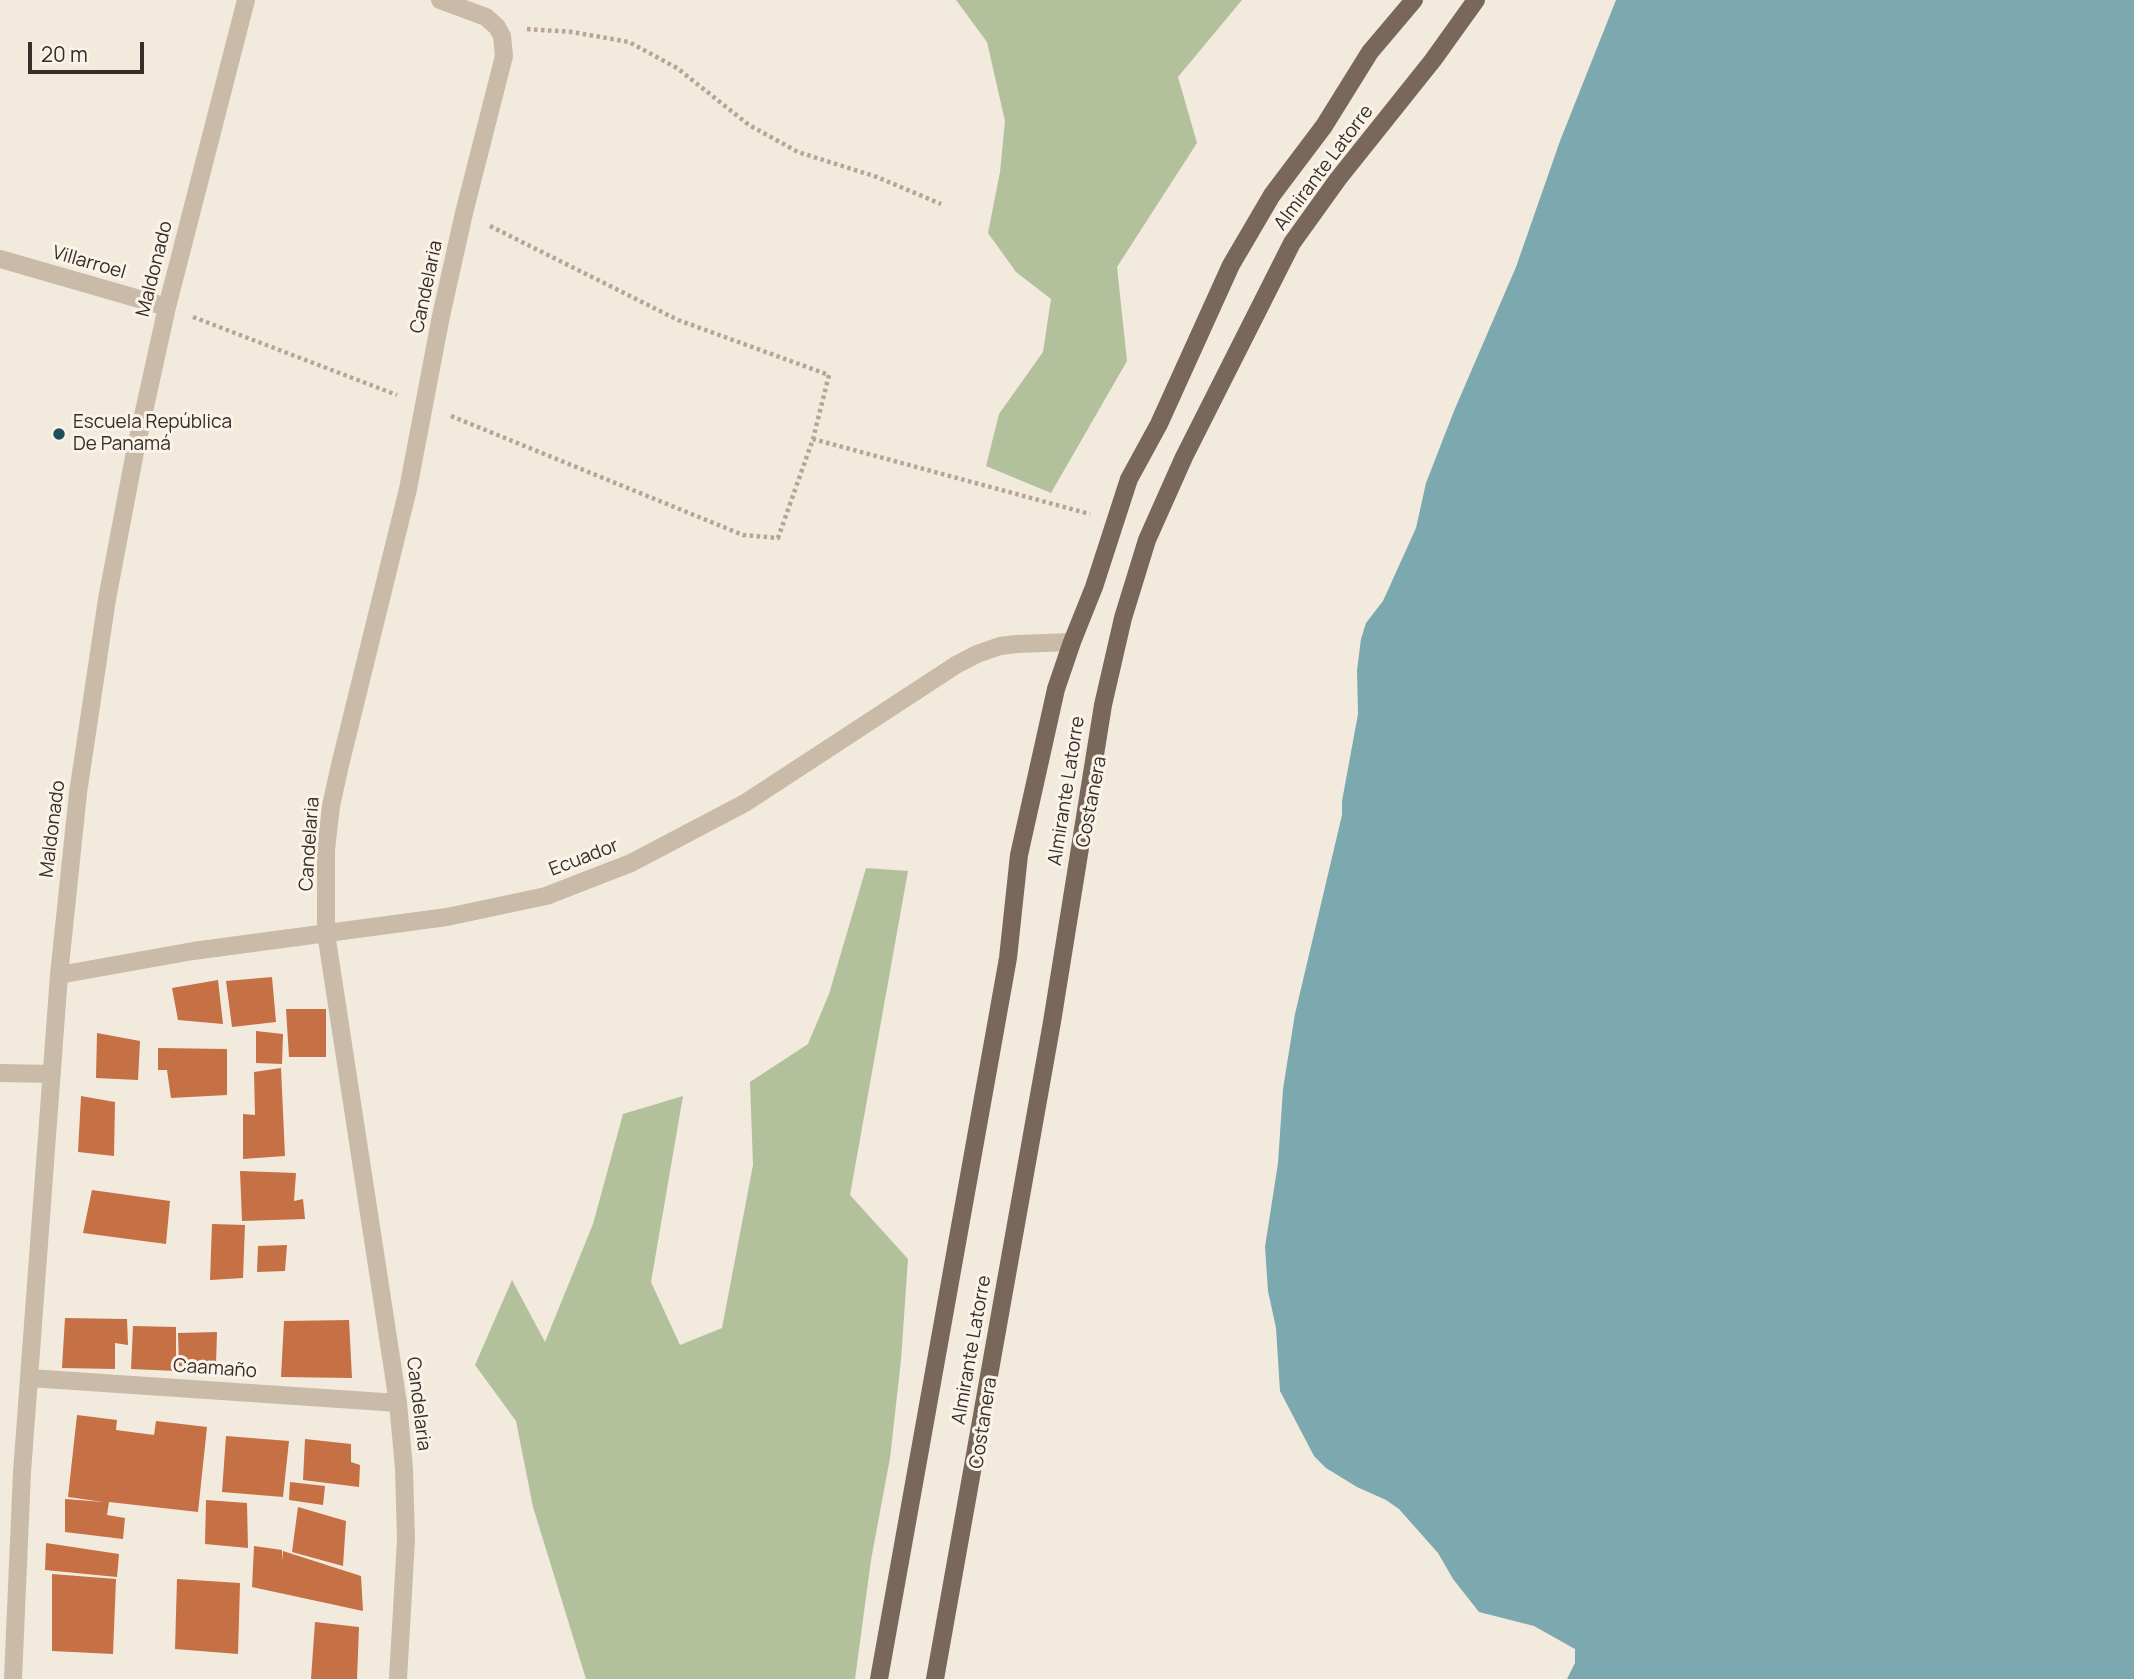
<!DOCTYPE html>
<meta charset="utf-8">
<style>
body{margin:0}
#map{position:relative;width:2134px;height:1679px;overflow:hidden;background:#f2eadc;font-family:Manrope,sans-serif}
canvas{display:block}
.scale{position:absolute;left:28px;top:42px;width:116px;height:32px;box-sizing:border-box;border:4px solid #372e28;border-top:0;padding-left:9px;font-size:21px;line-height:24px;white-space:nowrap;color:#372e28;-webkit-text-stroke:5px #faf3e9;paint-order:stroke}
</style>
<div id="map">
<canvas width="2134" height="1679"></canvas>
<div class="scale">20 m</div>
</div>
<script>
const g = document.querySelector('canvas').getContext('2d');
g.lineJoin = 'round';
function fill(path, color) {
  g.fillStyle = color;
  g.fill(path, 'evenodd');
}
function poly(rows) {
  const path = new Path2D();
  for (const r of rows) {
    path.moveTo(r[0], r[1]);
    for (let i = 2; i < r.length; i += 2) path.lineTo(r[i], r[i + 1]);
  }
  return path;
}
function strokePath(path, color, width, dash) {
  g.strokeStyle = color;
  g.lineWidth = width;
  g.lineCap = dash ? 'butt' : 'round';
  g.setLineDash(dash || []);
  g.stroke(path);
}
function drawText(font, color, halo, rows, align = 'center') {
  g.font = font + ' Manrope,sans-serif';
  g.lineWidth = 6;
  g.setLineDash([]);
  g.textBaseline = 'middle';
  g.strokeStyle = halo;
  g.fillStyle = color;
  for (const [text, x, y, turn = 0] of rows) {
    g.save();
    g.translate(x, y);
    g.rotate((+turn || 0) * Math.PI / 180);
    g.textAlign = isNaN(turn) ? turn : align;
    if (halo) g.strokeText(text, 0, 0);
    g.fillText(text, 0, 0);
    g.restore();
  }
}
fill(poly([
 [956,0,1242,0,1178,77,1197,143,1117,267,1127,361,1051,493,986,466,999,414,1043,352,1051,299,1016,272,988,233,1000,172,1005,121,987,42],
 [866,868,908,871,850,1195,908,1259,901,1360,890,1458,871,1560,855,1679,586,1679,533,1507,516,1421,475,1365,512,1280,545,1342,593,1224,623,1114,683,1096,651,1282,680,1345,722,1328,753,1165,750,1082,808,1044,829,994]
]), '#b2c19c');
fill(poly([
 [1616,0,2134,0,2134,1679,1567,1679,1575,1663,1575,1649,1534,1626,1479,1612,1453,1579,1438,1553,1399,1509,1386,1500,1357,1487,1326,1468,1314,1456,1280,1391,1276,1328,1268,1291,1265,1247,1278,1163,1283,1089,1295,1014,1342,815,1342,801,1358,714,1357,670,1361,639,1366,623,1383,601,1416,528,1426,483,1454,411,1516,267,1560,141]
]), '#7ba9af');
fill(poly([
 [272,977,276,1022,232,1027,226,981],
 [218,980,223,1024,178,1020,172,988],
 [286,1009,326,1009,326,1057,289,1057],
 [256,1031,283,1034,282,1064,256,1063],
 [97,1033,140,1041,138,1080,96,1078],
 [158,1048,227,1049,227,1095,171,1098,167,1070,158,1070],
 [281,1068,285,1156,243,1159,243,1114,255,1115,254,1072],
 [81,1096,115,1102,114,1156,78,1152],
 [240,1171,296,1173,294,1201,303,1199,305,1219,242,1221],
 [92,1190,170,1201,166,1244,83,1233],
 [212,1224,245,1225,243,1278,210,1280],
 [287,1245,285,1271,257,1272,258,1246],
 [65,1318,127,1319,128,1345,115,1343,115,1369,62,1368],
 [349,1320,352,1378,281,1377,284,1321],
 [133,1326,176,1327,176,1371,131,1369],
 [217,1332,216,1365,179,1366,178,1333],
 [77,1415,117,1420,116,1430,154,1435,156,1421,207,1427,198,1512,109,1502,107,1515,125,1518,123,1539,65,1532,65,1499,104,1502,68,1497],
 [226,1436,289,1441,283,1497,222,1492],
 [305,1439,351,1444,351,1462,360,1465,359,1487,303,1480],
 [290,1482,325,1486,323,1505,289,1500],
 [206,1500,247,1503,248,1548,205,1544],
 [298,1507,346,1521,343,1566,292,1552],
 [46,1543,119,1554,117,1577,45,1570],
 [254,1546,282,1550,282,1561,283,1551,361,1576,363,1611,252,1587],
 [52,1574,116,1579,113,1654,52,1651],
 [177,1579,240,1583,238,1654,175,1649],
 [315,1622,359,1627,357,1679,311,1679]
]), '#c67046');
strokePath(poly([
 [527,29,572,32,629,42,677,68,749,125,798,152,877,177,941,204],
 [490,226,678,320,829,375,813,439],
 [193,317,397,395],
 [451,416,743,535,778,538,813,439,1090,514]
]), '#b6a592', 4.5, [3.5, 3.5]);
strokePath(poly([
 [0,259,167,307],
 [59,975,193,951,447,917,546,896,631,863,745,803,956,665,977,654,1000,646,1017,644,1072,642],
 [0,1073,52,1074],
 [30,1378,398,1403],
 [13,1679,22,1472,59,975,78,793,107,599,135,452,167,307,246,0],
 [398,1679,406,1540,404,1468,398,1403,326,933,326,850,331,806,340,765,408,489,441,316,464,213,504,56,502,36,497,27,486,17,440,0]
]), '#cabba8', 18);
strokePath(poly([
 [879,1679,1008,958,1019,855,1056,689,1072,642,1094,587,1129,479,1159,424,1231,265,1272,195,1324,126,1370,52,1414,0],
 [935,1679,1052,1022,1103,705,1123,618,1147,540,1184,457,1292,243,1338,179,1433,60,1476,0]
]), '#796759', 18);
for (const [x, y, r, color] of [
 [59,434,7,"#1e5059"]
]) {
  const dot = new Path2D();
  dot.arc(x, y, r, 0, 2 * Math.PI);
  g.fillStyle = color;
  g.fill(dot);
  strokePath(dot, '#faf3e9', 2.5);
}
drawText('19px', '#372e28', '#faf3e9', [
 ["Almirante Latorre",1324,168,-53],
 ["Villarroel",89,263,16],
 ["Maldonado",155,269,-76],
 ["Candelaria",427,287,-78],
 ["Almirante Latorre",1067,791,-81],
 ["Costanera",1092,802,-79],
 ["Maldonado",53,829,-83],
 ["Candelaria",310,844,-86],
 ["Ecuador",584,858,-21],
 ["Almirante Latorre",972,1350,-80],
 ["Caamaño",215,1369,4],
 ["Candelaria",418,1404,83],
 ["Costanera",984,1423,-81]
]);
drawText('19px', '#372e28', '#faf3e9', [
 ["Escuela República",73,423],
 ["De Panamá",73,445]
], 'left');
</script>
